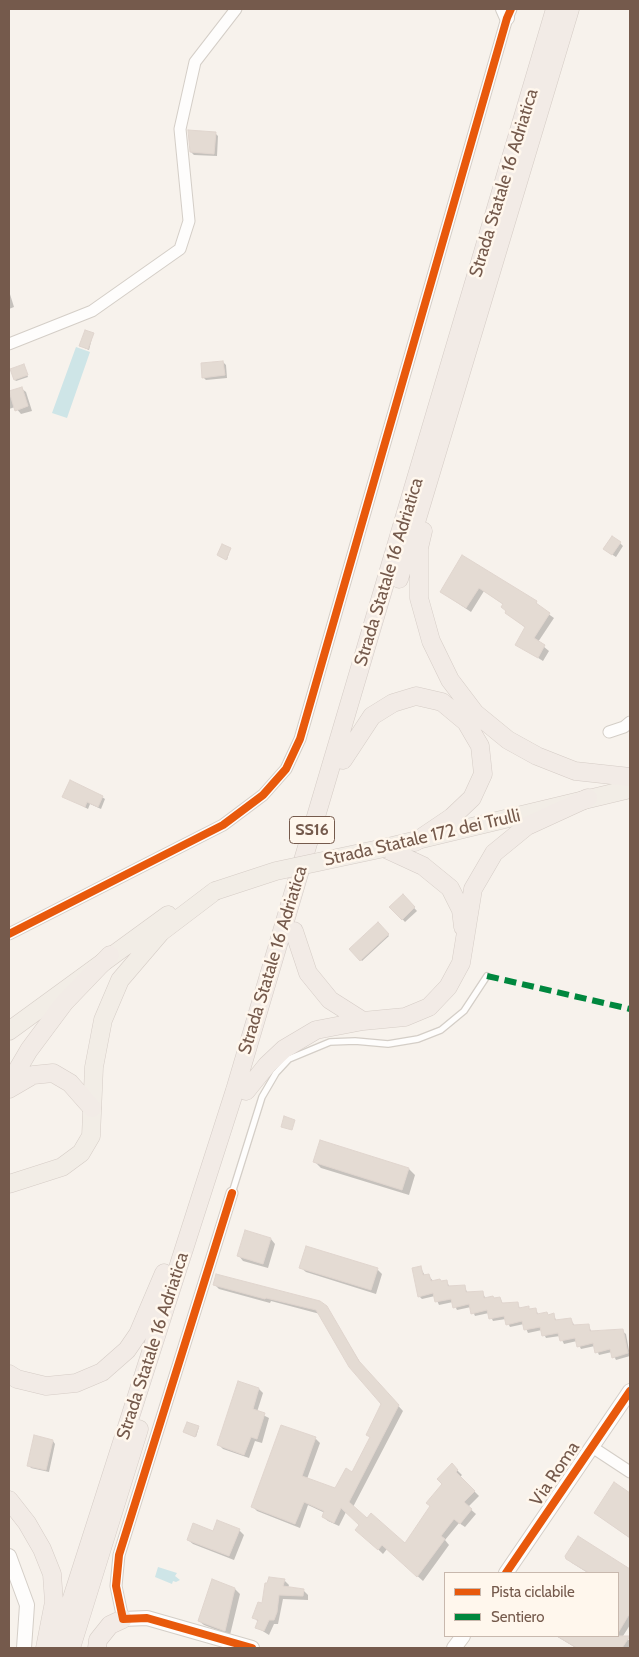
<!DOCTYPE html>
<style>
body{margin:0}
#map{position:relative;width:639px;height:1657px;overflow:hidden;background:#f7f2ec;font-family:Cabin,sans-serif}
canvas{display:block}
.frame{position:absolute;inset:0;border:10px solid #755a4c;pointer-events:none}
.legend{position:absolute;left:444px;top:1572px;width:175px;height:65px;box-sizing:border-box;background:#fff7ed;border:1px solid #c8b8ad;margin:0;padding:6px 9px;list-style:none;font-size:15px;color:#755a4c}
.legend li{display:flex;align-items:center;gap:10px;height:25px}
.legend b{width:25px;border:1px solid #c8b8ad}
</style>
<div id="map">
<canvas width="639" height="1657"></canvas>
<div class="frame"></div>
<ul class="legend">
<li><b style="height:6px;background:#e8590c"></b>Pista ciclabile</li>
<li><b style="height:6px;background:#00873e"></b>Sentiero</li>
</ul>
</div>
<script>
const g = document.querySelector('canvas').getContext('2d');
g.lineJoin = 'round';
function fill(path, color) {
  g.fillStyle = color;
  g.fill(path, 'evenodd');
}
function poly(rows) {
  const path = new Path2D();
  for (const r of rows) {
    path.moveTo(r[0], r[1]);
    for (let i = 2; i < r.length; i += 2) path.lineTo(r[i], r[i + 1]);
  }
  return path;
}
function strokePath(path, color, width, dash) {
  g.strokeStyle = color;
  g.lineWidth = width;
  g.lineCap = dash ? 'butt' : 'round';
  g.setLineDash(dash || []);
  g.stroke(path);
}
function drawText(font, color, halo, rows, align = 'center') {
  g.font = font + ' Cabin,sans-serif';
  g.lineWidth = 5;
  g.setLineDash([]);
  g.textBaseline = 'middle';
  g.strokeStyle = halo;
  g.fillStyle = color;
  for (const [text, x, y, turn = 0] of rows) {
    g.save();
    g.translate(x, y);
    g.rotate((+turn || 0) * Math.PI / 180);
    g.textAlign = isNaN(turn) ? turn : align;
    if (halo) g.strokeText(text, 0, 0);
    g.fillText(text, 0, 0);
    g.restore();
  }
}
fill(poly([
 [76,347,90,352,67,418,52,413],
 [158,1567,177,1573,175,1576,180,1580,176,1582,173,1581,172,1584,155,1577]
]), '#cee5e7');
fill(poly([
 [215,133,218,136,217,156,194,155,191,152],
 [9,291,14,307,9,309],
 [93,334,89,350,80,346],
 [223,362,226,365,227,378,206,380,203,377],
 [24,367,28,377,16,381,15,380],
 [21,388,26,392,32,411,21,414,15,407,9,409,9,392],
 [620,543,623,546,616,557,608,552],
 [230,549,227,560,219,556],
 [463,557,536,602,540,608,554,618,538,642,549,651,543,661,516,644,526,628,506,613,504,605,484,591,471,612,441,592],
 [64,796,102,797,105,799,101,809,90,804,88,809],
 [403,896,417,911,405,922,391,907],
 [378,924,389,936,362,961,351,949],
 [314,1161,409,1169,415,1175,409,1195,321,1168],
 [246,1232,271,1239,275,1244,268,1268,243,1261,239,1256],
 [301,1268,377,1269,382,1274,376,1294,306,1272],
 [421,1268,425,1276,429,1276,433,1281,446,1281,450,1287,464,1287,468,1293,482,1292,486,1299,500,1298,503,1304,517,1303,521,1310,535,1309,539,1315,553,1315,557,1321,571,1320,575,1326,588,1326,592,1332,622,1331,626,1334,630,1356,616,1360,612,1352,599,1355,595,1346,581,1349,577,1341,564,1344,560,1336,546,1338,542,1330,528,1333,524,1324,510,1327,506,1319,493,1321,489,1313,475,1316,471,1307,457,1310,453,1302,439,1305,435,1296,422,1299,419,1296],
 [214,1284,326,1307,363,1367,403,1411,353,1507,367,1520,405,1545,431,1506,452,1465,462,1475,460,1477,479,1496,468,1507,476,1514,465,1527,459,1523,445,1540,449,1545,423,1581,387,1549,383,1554,362,1534,361,1525,346,1512,339,1526,328,1521,323,1517,325,1513,308,1505,300,1528,257,1511,253,1507,315,1438,320,1443,307,1479,335,1490,353,1473,371,1438,383,1404,320,1314,271,1301,270,1303,219,1289],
 [259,1389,263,1393,257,1412,269,1418,262,1443,255,1441,249,1458,223,1449,219,1445],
 [199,1427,196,1437,184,1432],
 [53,1441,55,1444,49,1472,31,1468,29,1465],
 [614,1484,630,1495,630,1538,595,1513],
 [239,1530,244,1535,234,1560,193,1544,188,1540,214,1532],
 [578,1538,630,1570,630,1625,623,1636,630,1641,629,1648,576,1648,556,1636,618,1636,618,1573,588,1573,572,1563,567,1558],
 [284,1580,289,1585,288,1588,304,1591,308,1595,308,1600,283,1599,278,1624,274,1624,269,1635,256,1627,258,1622,254,1617],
 [235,1589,240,1594,230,1635,204,1625,199,1621]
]), '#0003');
const building = poly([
 [188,130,216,132,214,154,190,152,188,130],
 [85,330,94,333,88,349,79,346,85,330],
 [223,361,225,375,202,378,201,363,223,361],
 [24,364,28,375,14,380,10,369,24,364],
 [22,387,28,406,15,411,9,391,22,387],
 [612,536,621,542,612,555,603,549,612,536],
 [222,544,231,548,226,560,217,555,222,544],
 [462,555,537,601,536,603,550,613,534,638,545,645,538,658,515,645,525,627,505,613,506,611,501,607,503,604,479,588,466,608,440,592,462,555],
 [70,780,103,796,98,807,87,802,85,807,62,797,70,780],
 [403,894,415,907,402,920,389,907,403,894],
 [378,922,389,934,360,961,349,949,378,922],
 [284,1116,295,1120,292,1130,281,1127,284,1116],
 [320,1140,409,1168,402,1190,313,1162,320,1140],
 [245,1230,271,1238,263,1264,237,1256,245,1230],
 [306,1246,378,1268,371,1290,299,1268,306,1246],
 [421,1266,423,1275,429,1274,431,1281,440,1279,441,1281,447,1280,448,1286,465,1285,466,1292,483,1291,484,1298,493,1296,494,1298,500,1297,502,1303,518,1302,519,1308,529,1306,529,1309,536,1308,537,1314,547,1312,548,1315,554,1313,555,1320,571,1318,573,1325,589,1324,590,1331,623,1329,628,1353,612,1358,610,1349,595,1353,593,1343,577,1347,575,1338,560,1341,558,1333,542,1336,540,1327,524,1330,522,1321,506,1325,504,1316,489,1319,487,1310,471,1314,469,1304,453,1308,451,1299,435,1302,433,1293,418,1297,412,1268,421,1266],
 [216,1274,320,1301,327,1306,359,1361,399,1405,349,1502,367,1518,371,1513,405,1543,430,1506,426,1503,442,1484,437,1479,452,1463,458,1470,456,1472,475,1491,464,1502,472,1509,460,1524,454,1519,441,1536,445,1539,417,1577,382,1545,378,1550,355,1530,359,1525,341,1508,334,1523,322,1517,324,1511,304,1502,295,1524,251,1507,281,1425,316,1437,302,1476,335,1488,346,1468,352,1472,370,1437,366,1435,381,1404,349,1367,316,1310,266,1298,265,1299,213,1285,216,1274],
 [238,1381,259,1388,253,1409,265,1413,257,1439,251,1437,244,1455,217,1445,238,1381],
 [187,1422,199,1426,195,1437,183,1432,187,1422],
 [34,1435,53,1440,46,1470,27,1466,34,1435],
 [614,1482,630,1493,630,1538,594,1513,614,1482],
 [217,1520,240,1529,229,1556,187,1540,193,1523,213,1531,217,1520],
 [578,1536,630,1569,630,1613,618,1633,618,1573,589,1573,566,1559,565,1556,578,1536],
 [269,1577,285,1579,283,1586,304,1589,303,1596,279,1595,277,1612,274,1620,269,1620,264,1631,255,1628,258,1620,252,1618,258,1602,262,1603,265,1583,267,1583,269,1577],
 [212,1579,235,1588,225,1631,198,1621,212,1579],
 [557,1636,630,1636,622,1648,577,1648,557,1636]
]);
fill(building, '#e4dbd3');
strokePath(building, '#e0d5ce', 1);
const service = poly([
 [232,1193,262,1097,276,1073,289,1059,330,1042,355,1041,388,1044,418,1039,441,1030,464,1011,487,976]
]);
const minor = poly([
 [9,344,92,311,180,249,189,221,180,129,195,62,236,9],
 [609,732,624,727,630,722],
 [9,934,223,825,263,795,286,769,300,739,507,18,511,9],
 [592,1447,630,1472],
 [123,1619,116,1586,119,1555,232,1193]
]);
const tertiary = poly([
 [503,9,507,18],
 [9,1556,27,1605,24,1648],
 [506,1573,630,1391],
 [123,1619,147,1618,252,1648],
 [454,1648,463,1636]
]);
const primary = poly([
 [384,848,630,789],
 [9,1031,168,915],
 [9,1184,62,1167,81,1153,91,1136,94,1067,103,1020,120,980,161,932,215,891]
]);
const trunk = poly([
 [423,531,419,548,419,598,431,641,450,680,475,713,508,740,537,756,575,771,630,777],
 [399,579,570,9],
 [343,760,372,716,393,703,416,696,442,702,466,722,480,746,483,774,472,798,452,817,415,842],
 [384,848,423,866,450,888,461,910,463,927],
 [294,931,308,973,330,1000,363,1021],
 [9,1084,29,1050,64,1003,110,955],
 [9,1089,33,1075,53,1073,70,1083,92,1108],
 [246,1091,267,1065,284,1049,316,1030,363,1021,405,1017,429,1007,448,987,461,963,473,889,494,853,527,826,588,798],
 [9,1374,17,1379,46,1386,76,1383,102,1372,127,1350,138,1334,164,1273],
 [9,1500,27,1523,42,1549,52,1574,54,1602,45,1648],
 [56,1648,235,1090,555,9],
 [71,1648,139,1429],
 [97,1648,98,1640,110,1625,123,1619]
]);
strokePath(service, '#d4cec7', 8);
strokePath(minor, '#d4cec7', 13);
strokePath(tertiary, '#d4cec7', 16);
strokePath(primary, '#d5ccc6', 19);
strokePath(trunk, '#d5ccc6', 19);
strokePath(service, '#fefdfc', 5.5);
strokePath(minor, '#fefdfc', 11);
strokePath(tertiary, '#fefdfc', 14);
strokePath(primary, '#f2ede6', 18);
strokePath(trunk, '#f2ebe6', 18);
const primaryBridge = poly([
 [215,891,276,871,384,848]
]);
strokePath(primaryBridge, '#d5ccc6', 19, []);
strokePath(primaryBridge, '#f2ede6', 18);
strokePath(poly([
 [487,976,630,1009]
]), '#00873e', 6, [12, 6]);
strokePath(poly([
 [9,934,223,825,263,795,286,769,300,739,507,18,511,9],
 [232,1193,119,1555,116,1586,123,1619,147,1618,252,1648],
 [506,1573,630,1391]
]), '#e8590c', 8);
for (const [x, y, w] of [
 [312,830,45]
]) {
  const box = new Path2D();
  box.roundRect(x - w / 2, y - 13.5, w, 27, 4);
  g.fillStyle = '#fff7ed';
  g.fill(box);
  strokePath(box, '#755a4c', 1);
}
drawText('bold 16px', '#755a4c', null, [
 ["SS16",312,830]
]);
drawText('18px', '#755a4c', '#fff7ed', [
 ["Strada Statale 16 Adriatica",504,183,-73],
 ["Strada Statale 16 Adriatica",389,572,-73],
 ["Strada Statale 172 dei Trulli",422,838,-13],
 ["Strada Statale 16 Adriatica",273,960,-73],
 ["Strada Statale 16 Adriatica",153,1346,-72],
 ["Via Roma",555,1474,-56]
]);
</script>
